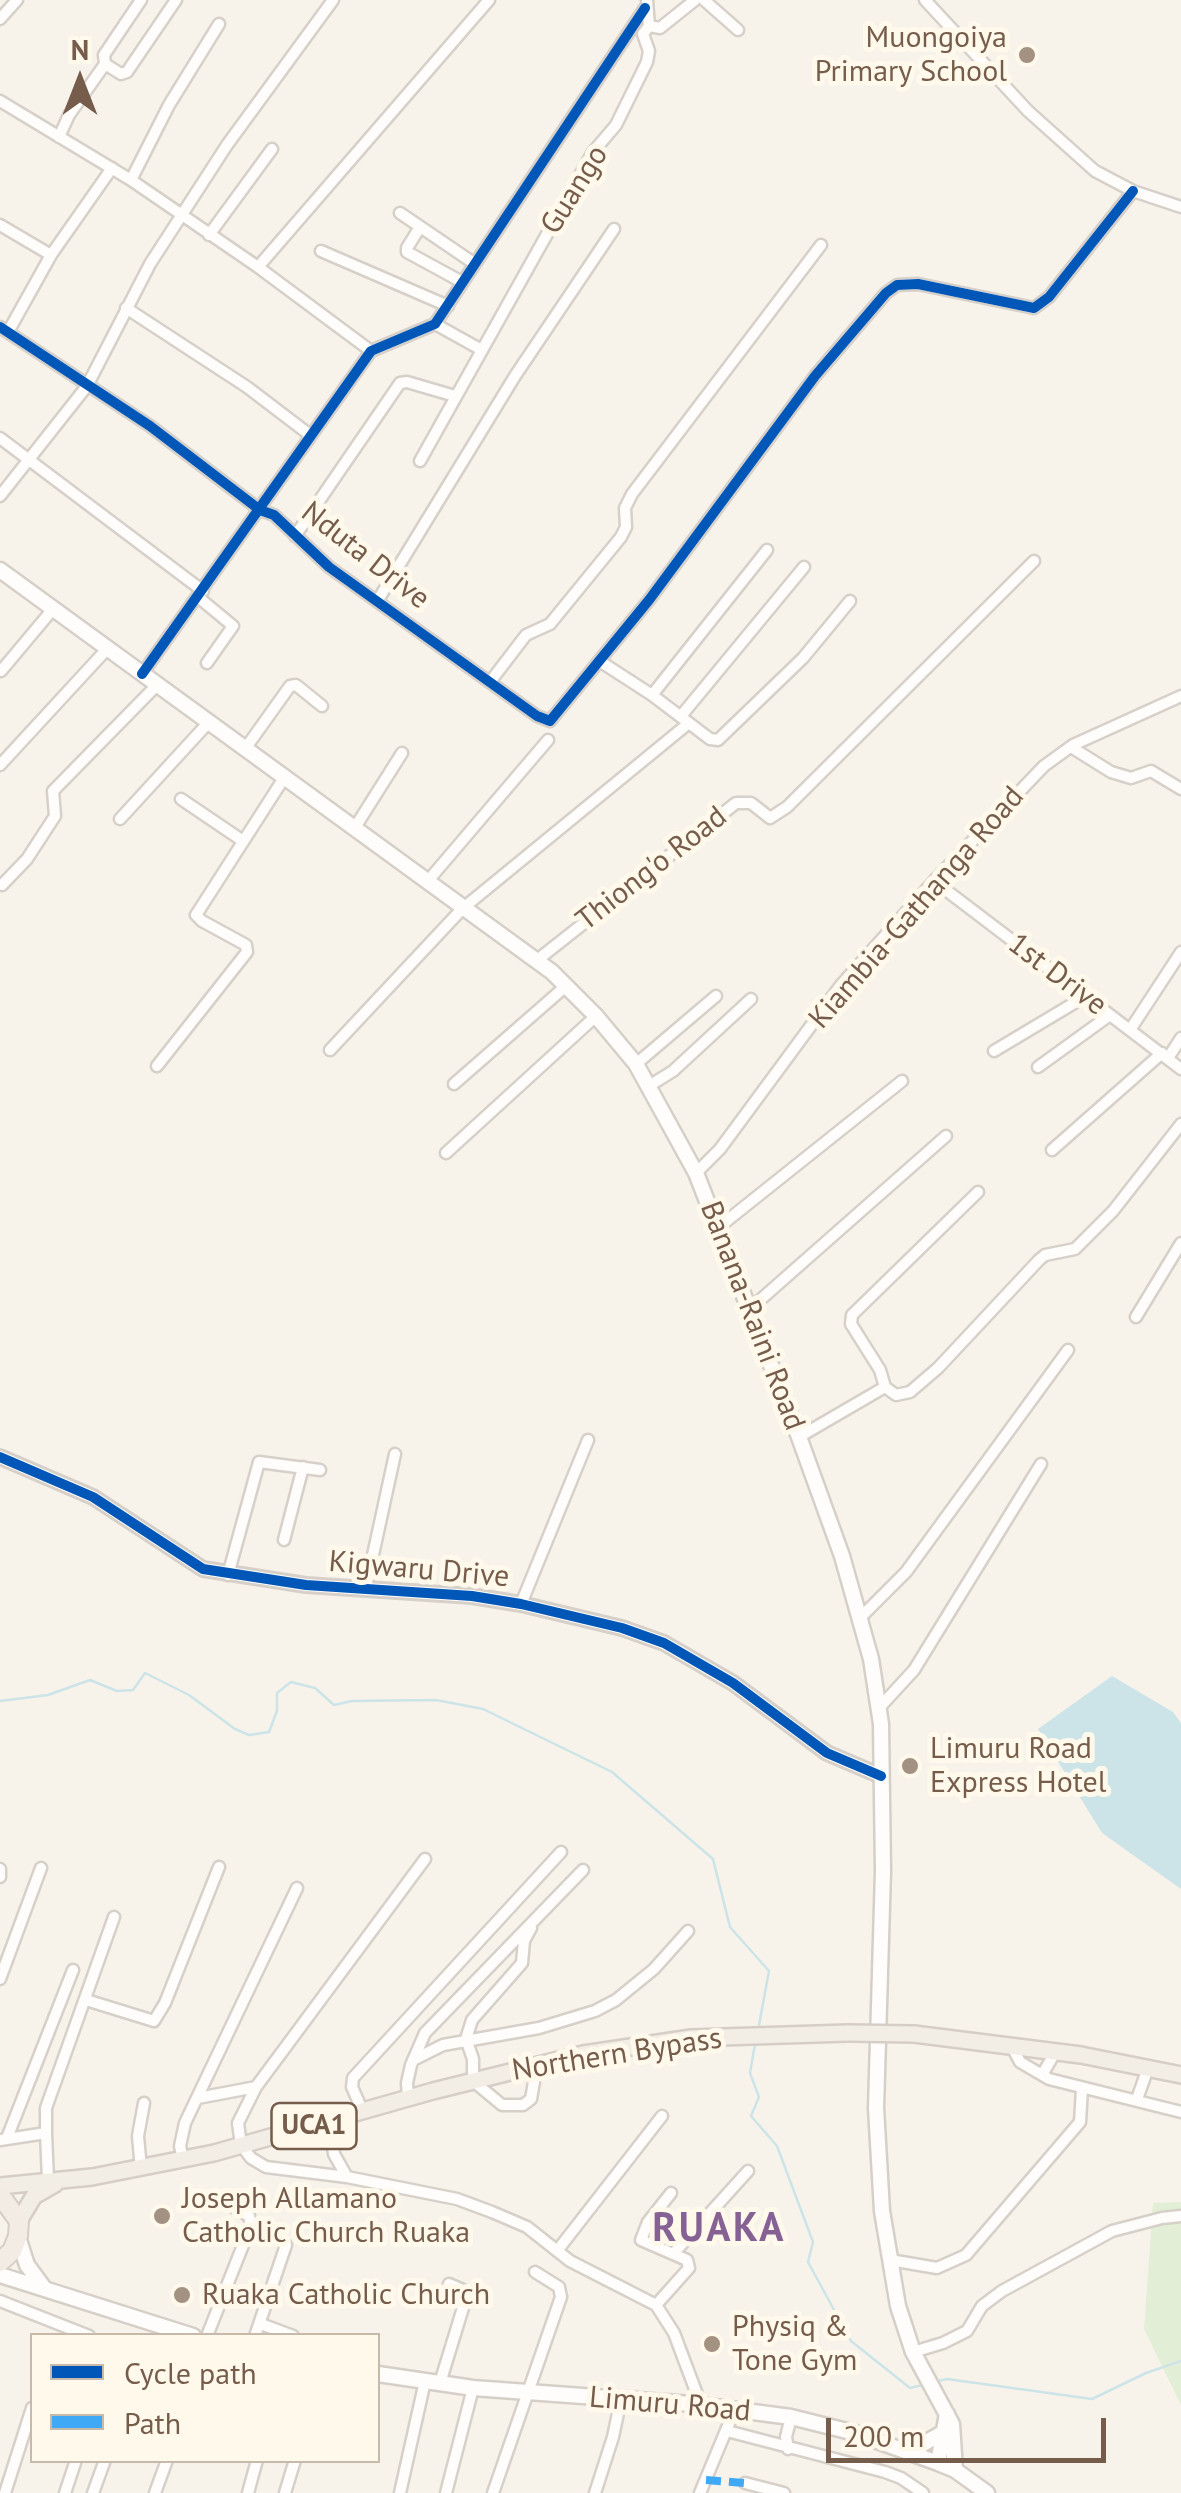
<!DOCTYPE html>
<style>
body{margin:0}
#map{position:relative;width:1181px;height:2493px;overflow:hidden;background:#f7f3eb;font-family:"PT Sans",sans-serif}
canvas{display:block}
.legend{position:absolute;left:30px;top:2333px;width:350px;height:130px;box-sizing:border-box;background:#fff9ec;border:2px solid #c8baab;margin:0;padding:12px 18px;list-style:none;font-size:30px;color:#765c4a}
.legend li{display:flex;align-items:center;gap:20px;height:50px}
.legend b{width:50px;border:2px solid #c8baab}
.north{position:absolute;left:30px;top:30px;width:100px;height:100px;-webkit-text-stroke:8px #fff9ec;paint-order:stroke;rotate:0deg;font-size:28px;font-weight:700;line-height:40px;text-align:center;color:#765c4a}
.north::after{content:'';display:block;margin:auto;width:35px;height:45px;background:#765c4a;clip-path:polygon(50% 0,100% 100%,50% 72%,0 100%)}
.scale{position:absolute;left:826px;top:2418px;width:280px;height:45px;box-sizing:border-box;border:5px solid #765c4a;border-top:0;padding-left:12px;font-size:30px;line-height:35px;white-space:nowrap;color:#765c4a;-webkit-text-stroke:8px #fff9ec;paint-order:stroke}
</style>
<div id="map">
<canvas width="1181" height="2493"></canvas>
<ul class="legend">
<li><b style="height:12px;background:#0057b8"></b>Cycle path</li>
<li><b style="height:12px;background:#3fa9f5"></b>Path</li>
</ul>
<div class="north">N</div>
<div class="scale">200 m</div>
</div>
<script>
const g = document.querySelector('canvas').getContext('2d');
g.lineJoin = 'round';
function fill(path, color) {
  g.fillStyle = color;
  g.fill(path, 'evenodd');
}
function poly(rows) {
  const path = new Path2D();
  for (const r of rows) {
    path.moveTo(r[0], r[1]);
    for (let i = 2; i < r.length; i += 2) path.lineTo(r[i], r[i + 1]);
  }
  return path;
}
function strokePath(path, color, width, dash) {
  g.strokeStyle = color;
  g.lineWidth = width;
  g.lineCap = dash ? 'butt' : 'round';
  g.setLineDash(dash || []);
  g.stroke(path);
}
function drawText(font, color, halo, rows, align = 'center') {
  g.font = font + ' "PT Sans",sans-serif';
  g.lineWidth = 10;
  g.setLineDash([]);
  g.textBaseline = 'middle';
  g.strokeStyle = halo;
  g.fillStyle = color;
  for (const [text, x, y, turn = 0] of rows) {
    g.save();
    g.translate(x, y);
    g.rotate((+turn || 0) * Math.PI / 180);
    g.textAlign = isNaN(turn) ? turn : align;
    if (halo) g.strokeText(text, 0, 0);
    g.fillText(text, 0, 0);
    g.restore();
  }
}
fill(poly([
 [1181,2202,1181,2405,1144,2329,1153,2203]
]), '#e3eed6');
fill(poly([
 [1112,1676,1173,1712,1181,1723,1181,1889,1102,1833,1038,1729]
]), '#cce4e8');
strokePath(poly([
 [0,1701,48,1695,90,1680,117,1691,133,1690,145,1673,189,1695,235,1729,249,1735,269,1732,277,1711,277,1693,291,1682,315,1688,334,1705,352,1701,436,1700,483,1709,612,1772,713,1859,730,1927,769,1971,759,2025],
 [755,2044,750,2073,759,2097,751,2116,777,2146,813,2242,808,2262,851,2341,910,2388,922,2385],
 [934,2382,947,2379,1092,2399,1146,2373,1181,2361]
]), '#cce4e8', 2.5);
const minor = poly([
 [647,0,649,26,660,28,695,0],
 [704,0,738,30],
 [925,0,1028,111,1095,171,1133,191,1181,207],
 [0,19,17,0],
 [105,64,121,74,127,72,176,0],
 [0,101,131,180,258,267,371,351],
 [59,137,69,115,105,64,104,55,141,0],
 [131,180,169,105,219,24],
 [400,213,475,264],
 [0,225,51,255],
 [420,227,407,248,407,252,462,282],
 [209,235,272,149],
 [321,251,448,306],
 [258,267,489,0],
 [126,308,247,387,310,435],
 [435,324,480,349],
 [0,327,150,426,260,510,274,515,329,567,537,716,550,721,649,600,815,376,886,293,897,285,918,284,1034,308,1049,297,1133,191],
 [8,332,51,255,112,168],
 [0,438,203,591],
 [420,461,593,152,616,125,647,62,649,51,643,34,649,26],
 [0,496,87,386,150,264,227,145,333,0],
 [295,536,400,383,407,382,455,396],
 [198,597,233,626,207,663],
 [378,600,515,376,614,229],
 [601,662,652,695,710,739,718,740,803,658,850,601],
 [1,671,53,609],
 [142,674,371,351,435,324,645,8],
 [490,682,526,635,550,624,621,537,626,527,625,508,632,494,821,245],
 [652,695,767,550],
 [681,716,804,567],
 [1071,747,1111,772,1131,778,1151,771,1181,789],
 [245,749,290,686,296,685,322,706],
 [0,765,107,649],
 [181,799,243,841],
 [120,819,209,722],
 [354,829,402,753],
 [934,881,1181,1069],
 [427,882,548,740],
 [2,885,27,859,55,816,53,791,157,685],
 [536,961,736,803,751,803,770,818,787,807,1034,561],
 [1130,1030,1181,952],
 [330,1050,462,909,689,723],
 [994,1051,1086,996],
 [1168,1058,1181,1038],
 [636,1064,716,996],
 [157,1066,247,952,246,945,202,921,196,915,284,778],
 [1038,1067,1110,1015],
 [454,1084,566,986],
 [649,1086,673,1071,751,999],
 [1052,1150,1162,1053],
 [446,1153,596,1016],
 [696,1173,720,1149,841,985,934,881,1044,766,1073,745,1181,696],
 [719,1227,902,1081],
 [751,1308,946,1136],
 [1136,1317,1181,1243],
 [885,1387,880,1370,851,1324,852,1315,978,1192],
 [799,1437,885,1387,896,1395,910,1392,938,1368,1039,1260,1045,1255,1075,1249,1113,1211,1181,1124],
 [284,1540,303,1467],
 [228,1575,259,1462,320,1470],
 [366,1587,395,1454],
 [521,1604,588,1440],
 [860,1618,906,1572,1068,1350],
 [879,1708,914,1670,1041,1464],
 [0,1869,0,1877],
 [0,1979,41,1868],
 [86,2000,154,2021,165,2003,219,1867],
 [1011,2045,1020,2062,1049,2079,1181,2112],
 [413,2060,443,2045,539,2028,595,2011,616,2000,654,1969,688,1931],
 [531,2066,534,2082,531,2099,523,2105,502,2105,473,2081,473,2059,466,2039,472,2020,522,1963,524,1941,531,1928],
 [1042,2075,1056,2051],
 [198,2098,256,2087],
 [408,2099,407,2083,411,2065,425,2033,583,1870],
 [1137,2099,1148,2068],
 [363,2112,352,2087,353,2078,561,1852],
 [330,2122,334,2154,347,2177,457,2199,492,2212,527,2227,570,2261,656,2305,674,2333,701,2405],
 [46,2133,46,2108,114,1917],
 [7,2138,73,1970],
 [0,2140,46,2133,48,2180],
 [183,2160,180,2146,185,2123,297,1888],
 [141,2169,138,2136,144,2103],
 [347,2177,266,2167,251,2158,241,2145,238,2123,256,2087,425,1859],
 [557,2251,662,2116],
 [673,2254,748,2171],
 [890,2260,937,2268,966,2255,1080,2122,1082,2089],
 [0,2301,89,2336],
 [656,2305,689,2268,687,2260,641,2240,648,2222,671,2193],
 [261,2324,293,2336],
 [207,2336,251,2225,249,2216,230,2205],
 [255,2336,286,2245],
 [913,2352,943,2343,967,2331,982,2306,1002,2291,1112,2231,1162,2218,1181,2216],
 [440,2383,466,2298,463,2290,449,2284],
 [727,2431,885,2472,901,2478,923,2493],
 [788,2449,786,2437,791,2417],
 [745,2483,784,2493],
 [5,2493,32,2408],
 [65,2493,76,2460],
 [93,2493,105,2460],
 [155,2493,167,2460],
 [248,2493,257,2460],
 [285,2493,295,2460],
 [400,2493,425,2381],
 [446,2493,473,2388],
 [493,2493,561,2297,559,2287,535,2272],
 [595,2493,613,2437,621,2399],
 [700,2493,735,2409]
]);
const tertiary = poly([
 [0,1457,93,1497,203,1569,306,1585,472,1596,521,1604,622,1628,664,1643,733,1683,827,1753,881,1776]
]);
const secondary = poly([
 [0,570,552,972,596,1016,636,1064,696,1173,799,1437,842,1556,871,1659,881,1724,883,1871,876,2108,882,2211,898,2306,913,2352,952,2424,955,2470],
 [18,2237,27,2265,44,2288],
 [0,2275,193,2336],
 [378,2374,473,2388,692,2404,791,2417,855,2433,938,2463,955,2470,987,2493],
 [904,2450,923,2444,944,2432],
 [938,2463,947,2414]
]);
const primary = poly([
 [914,2034,1081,2055,1181,2075],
 [0,2186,92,2177,214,2153,433,2091,583,2054,691,2038,848,2033],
 [19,2221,34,2196,55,2184]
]);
const trunk = poly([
 [0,2195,19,2221,18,2236,12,2251,0,2262]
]);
strokePath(minor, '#d6d0c9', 15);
strokePath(tertiary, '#d6d0c9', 18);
strokePath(secondary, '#d6cfc8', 19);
strokePath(primary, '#d6cec6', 20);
strokePath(trunk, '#d6cec6', 22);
strokePath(minor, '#fefdfc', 10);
strokePath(tertiary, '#fefdfc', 12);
strokePath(secondary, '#fefdfc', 14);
strokePath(primary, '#f2eee5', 15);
strokePath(trunk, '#f2ece5', 18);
const primaryBridge = poly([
 [848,2033,914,2034]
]);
strokePath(primaryBridge, '#d6cec6', 20, []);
strokePath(primaryBridge, '#f2eee5', 15);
strokePath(poly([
 [706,2480,745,2483]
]), '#3fa9f5', 8, [15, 8]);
strokePath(poly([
 [0,327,150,426,260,510,274,515,329,567,537,716,550,721,649,600,815,376,886,293,897,285,918,284,1034,308,1049,297,1133,191],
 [142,674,371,351,435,324,645,8],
 [0,1457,93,1497,203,1569,306,1585,472,1596,521,1604,622,1628,664,1643,733,1683,827,1753,881,1776]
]), '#0057b8', 10);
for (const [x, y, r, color] of [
 [1027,55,10,"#a39182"],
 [910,1766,10,"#a39182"],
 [162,2216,10,"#a39182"],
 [182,2295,10,"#a39182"],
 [712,2344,10,"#a39182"]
]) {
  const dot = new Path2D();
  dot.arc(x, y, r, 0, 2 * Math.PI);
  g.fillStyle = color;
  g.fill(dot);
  strokePath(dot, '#fff9ec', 4);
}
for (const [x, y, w] of [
 [314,2126,85]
]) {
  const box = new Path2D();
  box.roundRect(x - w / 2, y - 23, w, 46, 8);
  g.fillStyle = '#fff9ec';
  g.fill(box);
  strokePath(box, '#765c4a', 2.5);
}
drawText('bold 28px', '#765c4a', null, [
 ["UCA1",314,2126]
]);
drawText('30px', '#765c4a', '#fff9ec', [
 ["Muongoiya",1007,38,"right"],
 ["Primary School",1007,72,"right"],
 ["Limuru Road",930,1749],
 ["Express Hotel",930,1783],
 ["Joseph Allamano",182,2199],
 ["Catholic Church Ruaka",182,2233],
 ["Ruaka Catholic Church",202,2295],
 ["Physiq &",732,2327],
 ["Tone Gym",732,2361]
], 'left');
drawText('30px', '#765c4a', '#fff9ec', [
 ["Guango",575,190,-58],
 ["Nduta Drive",365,556,38],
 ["Thiong'o Road",652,869,-38],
 ["Kiambia-Gathanga Road",917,908,-49],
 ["1st Drive",1057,975,37],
 ["Banana-Raini Road",752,1316,69],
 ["Kigwaru Drive",419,1570,5],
 ["Northern Bypass",617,2055,-9],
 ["Limuru Road",670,2405,5]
]);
g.letterSpacing = '2.5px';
drawText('bold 40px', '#856293', '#fff9ec', [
 ["RUAKA",719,2230]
]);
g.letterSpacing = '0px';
</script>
